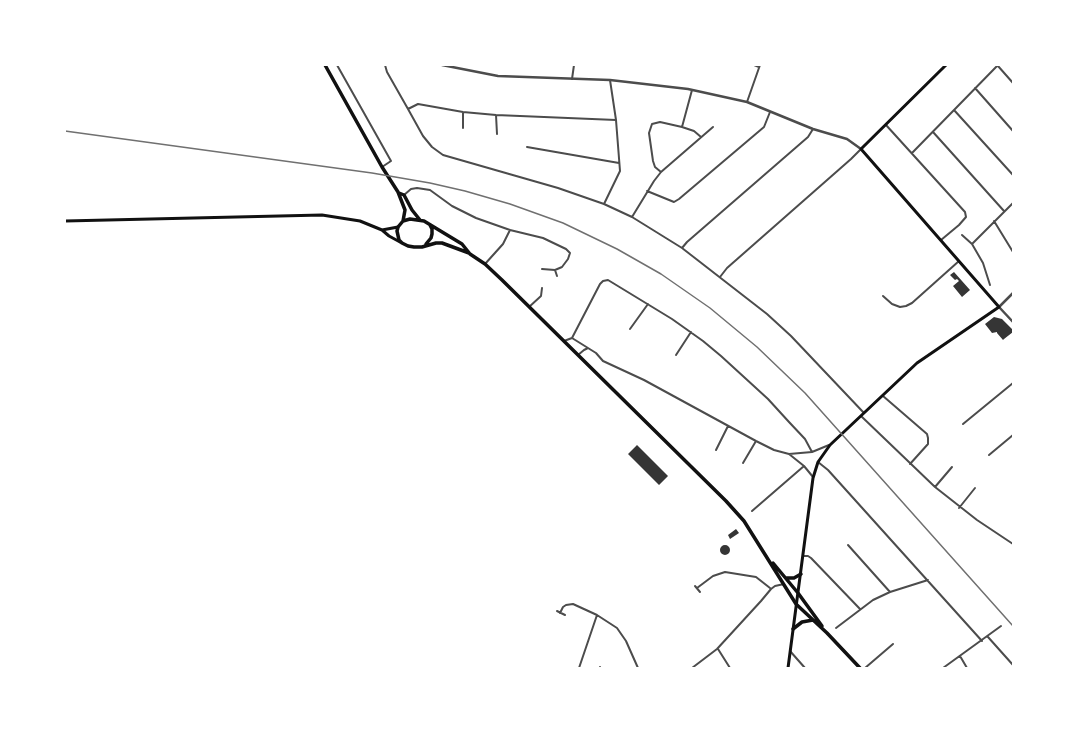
<!DOCTYPE html>
<style>
body{margin:0}
#map{position:relative;width:1078px;height:733px;overflow:hidden;background:#fff;font-family:"Alegreya Sans",sans-serif}
canvas{display:block}
.frame{position:absolute;inset:0;border:66px solid #fff;pointer-events:none}
</style>
<div id="map">
<canvas width="1078" height="733"></canvas>
<div class="frame"></div>
</div>
<script>
const g = document.querySelector('canvas').getContext('2d');
g.lineJoin = 'round';
function fill(path, color) {
  g.fillStyle = color;
  g.fill(path, 'evenodd');
}
function poly(rows) {
  const path = new Path2D();
  for (const r of rows) {
    if (r.length === 3) {
      path.moveTo(r[0] + r[2], r[1]);
      path.arc(r[0], r[1], r[2], 0, 2 * Math.PI);
      continue;
    }
    path.moveTo(r[0], r[1]);
    for (let i = 2; i < r.length; i += 2) path.lineTo(r[i], r[i + 1]);
  }
  return path;
}
function strokePath(path, color, width, dash) {
  g.strokeStyle = color;
  g.lineWidth = width;
  g.lineCap = dash ? 'butt' : 'round';
  g.setLineDash(dash || []);
  g.stroke(path);
}
fill(poly([
 [954,272,970,290,962,297,953,286,959,281,957,279,955,280,950,275],
 [994,317,1002,319,1013,330,1013,332,1004,339,1003,340,997,333,997,332,992,333,985,324],
 [637,445,668,476,659,485,628,454],
 [736,529,739,533,730,539,728,535],
 [725,550,5]
]), '#353535');
strokePath(poly([
 [337,65,391,161,382,167],
 [385,65,387,72,408,109,423,136,432,147,443,155,558,188,604,204,632,217,682,248,767,314,791,336,864,413],
 [754,65,759,67],
 [998,66,1013,83],
 [572,79,574,65],
 [975,88,1013,131],
 [747,102,760,65],
 [408,109,418,104,463,112,496,115,616,120],
 [954,110,1013,175],
 [496,115,497,134],
 [886,125,965,212,966,217,959,225,941,240],
 [682,127,692,90],
 [463,128,463,112],
 [933,132,1004,211],
 [527,147,619,163],
 [912,153,998,65],
 [661,172,655,167,653,161,649,133,652,124,660,122,682,127,694,131,701,137],
 [647,191,674,202,679,199,764,127,770,112],
 [404,195,411,189,417,188,430,190,452,206,476,218,510,230,543,238,566,249,570,253,568,259,562,267,555,270,542,269],
 [604,204,620,171,616,120,610,80],
 [632,217,654,181,661,172,713,127],
 [994,221,1013,252],
 [962,235,972,244,983,263,990,285],
 [972,244,1013,203],
 [682,248,687,242,808,137,813,129],
 [485,264,503,244,510,230],
 [555,270,557,276],
 [720,277,727,268,851,159,861,149],
 [883,296,892,304,900,307,906,306,912,303,959,261],
 [529,307,541,296,542,288],
 [630,329,648,304],
 [572,338,600,284,603,281,608,280,672,319,703,341,721,356,768,399,789,422,805,439,812,452],
 [572,338,596,353,603,361,644,380,756,441,774,450,789,454],
 [564,341,572,338],
 [578,355,584,350,588,348],
 [676,355,691,332],
 [883,396,927,434,928,438,928,444,910,464],
 [861,416,935,487,977,520,1013,544],
 [963,424,1013,383],
 [716,450,728,426],
 [989,455,1013,435],
 [818,462,828,470,982,641],
 [743,463,756,441],
 [813,477,804,466,789,454,812,452,829,445],
 [935,487,952,467],
 [959,508,975,488],
 [752,511,804,466],
 [848,545,890,592],
 [804,556,808,556,811,558,860,609],
 [695,586,700,592],
 [697,588,713,576,725,572,756,577,770,588],
 [557,611,565,615],
 [560,613,563,607,566,605,573,604,597,615,617,628,626,641,638,668],
 [836,628,873,600,890,592,928,580],
 [988,637,1013,665],
 [718,649,730,668],
 [790,651,805,668],
 [960,656,967,668],
 [317,668,318,668],
 [579,668,597,615],
 [600,668,600,667],
 [692,668,717,649,761,601,771,589,775,586,784,584],
 [865,668,893,644],
 [943,668,1001,626]
]), '#4c4c4c', 2);
strokePath(poly([
 [442,65,498,76,610,80,688,89,747,102,813,129,847,139,861,149],
 [1013,293,999,307,1013,322]
]), '#4c4c4c', 2.5);
strokePath(poly([
 [788,668,813,478,818,462,830,445,917,363,999,307,861,149,946,65]
]), '#111', 3);
strokePath(poly([
 [65,221,322,215,360,221,382,230,389,236,400,242],
 [382,230,398,227]
]), '#111', 3);
strokePath(poly([
 [325,65,382,167,398,192,405,210,403,221,398,227,397,231,399,240,402,243,408,246,414,247,422,247,436,243,442,243,469,253],
 [399,193,404,195,412,210,420,220],
 [403,221,410,219,424,221,462,244,470,254,485,264,502,280,578,355,726,501,744,521,796,604,827,633,860,668],
 [426,244,431,238,432,234,432,229,430,225],
 [773,563,798,593,822,626],
 [786,578,794,578,801,574],
 [793,629,802,622,813,620]
]), '#111', 3.5);
strokePath(poly([
 [65,131,372,173,430,183,465,191,510,204,563,223,617,249,661,274,710,308,757,347,805,393,1013,626]
]), '#707070', 1.5);
</script>
